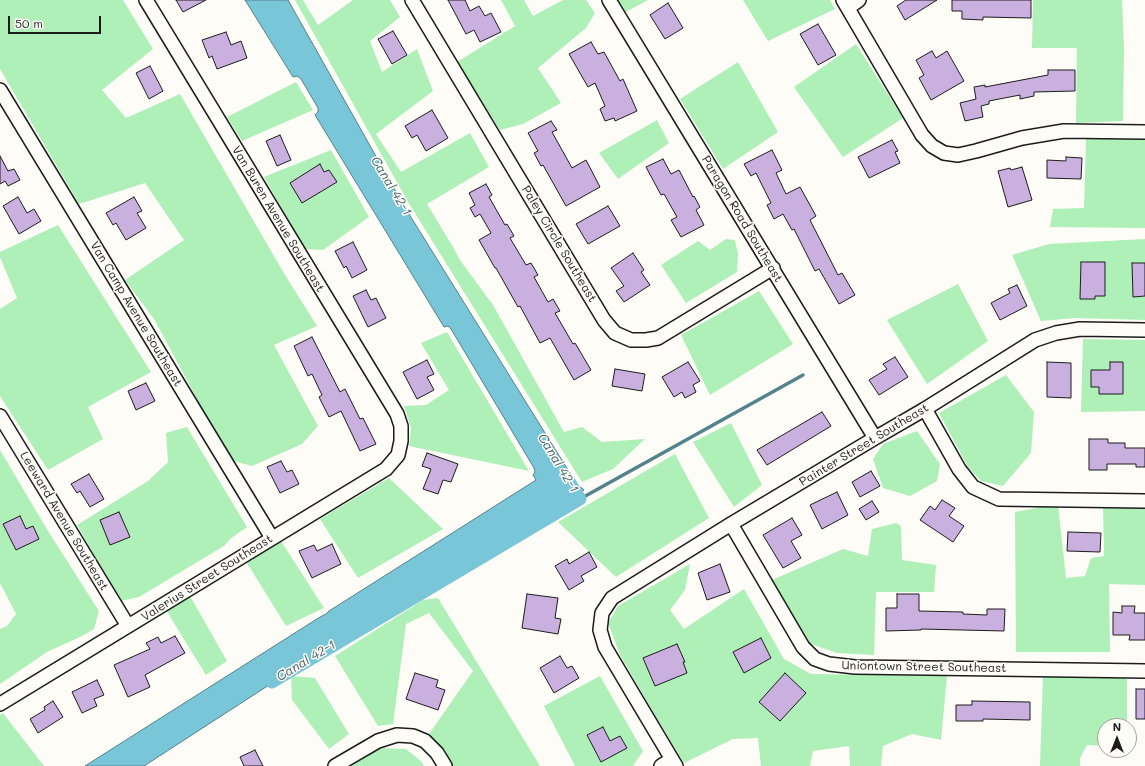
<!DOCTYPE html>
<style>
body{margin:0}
#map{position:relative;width:1145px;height:766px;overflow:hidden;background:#fdfcf7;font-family:Mali,sans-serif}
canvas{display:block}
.north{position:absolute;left:1097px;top:718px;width:40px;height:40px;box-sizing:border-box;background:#fdfcf7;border:1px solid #a3a29f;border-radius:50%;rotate:0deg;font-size:11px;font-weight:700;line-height:16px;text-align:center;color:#1c1c1c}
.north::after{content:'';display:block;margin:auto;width:14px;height:18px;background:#1c1c1c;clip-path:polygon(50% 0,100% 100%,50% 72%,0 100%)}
.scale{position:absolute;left:8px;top:16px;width:93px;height:18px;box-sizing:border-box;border:2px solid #1c1c1c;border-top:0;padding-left:5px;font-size:12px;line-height:14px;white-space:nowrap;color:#1c1c1c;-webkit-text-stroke:3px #fdfcf7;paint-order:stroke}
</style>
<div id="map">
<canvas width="1145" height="766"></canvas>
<div class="north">N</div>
<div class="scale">50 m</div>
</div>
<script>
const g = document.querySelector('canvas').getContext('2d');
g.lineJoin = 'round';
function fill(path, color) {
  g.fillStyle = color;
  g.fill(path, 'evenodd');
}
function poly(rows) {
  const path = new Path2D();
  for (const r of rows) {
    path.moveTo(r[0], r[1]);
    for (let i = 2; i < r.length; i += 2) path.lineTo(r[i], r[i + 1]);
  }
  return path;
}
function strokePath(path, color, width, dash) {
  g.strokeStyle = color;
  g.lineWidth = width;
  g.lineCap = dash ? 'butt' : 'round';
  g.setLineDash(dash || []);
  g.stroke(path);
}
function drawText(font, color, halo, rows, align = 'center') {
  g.font = font + ' Mali,sans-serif';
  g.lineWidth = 3;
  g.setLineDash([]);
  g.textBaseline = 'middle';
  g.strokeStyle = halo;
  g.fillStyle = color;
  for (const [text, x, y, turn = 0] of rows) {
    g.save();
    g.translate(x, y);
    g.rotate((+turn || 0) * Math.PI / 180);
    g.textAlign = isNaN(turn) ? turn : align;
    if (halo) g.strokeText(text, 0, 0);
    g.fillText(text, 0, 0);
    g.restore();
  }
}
fill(poly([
 [0,0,123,0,153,49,102,90,126,118,180,94,285,275,317,326,274,345,318,426,302,444,252,466,230,460,154,319,125,280,184,240,145,183,79,204,0,69],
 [295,0,303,0,318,25,353,0,390,0,400,17,370,41,382,72,417,49,433,91,376,134,401,172,470,133,489,167,427,204,453,247,460,260,493,305,564,432,582,427,602,442,645,439,613,469,582,482,408,202],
 [501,0,524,0,533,16,563,0,586,0,595,13,586,28,538,68,561,103,523,124,500,130,457,62,515,26],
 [617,0,648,0,624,13],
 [743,0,830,0,835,9,768,41],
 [1033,0,1122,0,1124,48,1123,121,1076,123,1077,48,1032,48],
 [856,44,903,118,843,157,794,87],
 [738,62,778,132,723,169,680,99],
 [296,82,313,110,242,141,227,117],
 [657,120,669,143,618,179,599,153],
 [1086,139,1145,139,1145,228,1050,227,1053,209,1084,208],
 [331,150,369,217,323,250,305,249,264,177],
 [58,225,151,372,88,407,103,439,48,470,0,396,0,309,17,298,0,257,0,252],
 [726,239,735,240,738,254,737,272,686,303,661,265,698,241,710,250],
 [1145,239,1145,320,1075,318,1041,321,1012,255,1049,244],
 [958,284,988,341,927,384,887,320],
 [759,291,793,344,710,395,681,335],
 [447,332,529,471,409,446,411,428,404,406,426,405,449,390,421,343],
 [1083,339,1145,340,1145,411,1081,412],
 [1006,375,1034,412,1031,453,1003,486,981,481,968,467,939,413],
 [731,423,762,485,734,507,693,442],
 [187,427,247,527,230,539,224,546,139,597,121,601,106,576,77,525,148,481,168,462,166,433],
 [917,431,940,464,937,481,910,496,883,488,873,459,883,444],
 [0,450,48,531,99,611,94,629,80,637,47,652,0,684,0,629,7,626,16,614,0,583],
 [675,454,709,518,616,577,558,522],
 [389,478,443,529,358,578,320,519],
 [1058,504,1066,578,1085,576,1091,558,1104,556,1103,506,1145,506,1145,585,1109,584,1110,652,1016,652,1015,512],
 [896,523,901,526,902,560,936,565,934,592,876,592,874,655,837,653,808,643,772,580,843,549,868,556,872,529],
 [281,541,324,608,286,626,247,563],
 [690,564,685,590,670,610,684,629,744,589,784,659,811,674,947,676,941,740,912,734,883,746,881,766,850,766,849,746,813,751,810,766,761,766,758,738,733,739,684,763,655,715,620,655,608,623,618,606],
 [190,596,227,661,206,675,166,610],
 [438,598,540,766,451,766,436,743,429,734,473,671,429,613,406,624,393,724,378,726,335,656,423,600],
 [1043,675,1127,678,1127,726,1105,726,1105,746,1087,745,1080,758,1080,766,1040,766],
 [291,676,315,678,349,734,329,749,292,700],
 [600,676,643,751,633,766,575,766,544,706],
 [3,713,44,766,0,766,0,715],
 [383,748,406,749,421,761,424,766,345,766,367,753]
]), '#afefb8');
const water = poly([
 [245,0,288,0,404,206,578,486,582,488,584,490,292,670,288,671,286,674,144,766,85,766,320,617,326,614,329,611,536,480,533,475,535,472,534,468,451,329,448,326,444,327,315,115,318,112,318,108,301,79,297,76,293,77,245,0]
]);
fill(water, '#79c6d8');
strokePath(water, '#54828d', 1);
strokePath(poly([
 [580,499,803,375]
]), '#54828d', 3.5);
strokePath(poly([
 [272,682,580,499,568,480]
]), '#79c6d8', 13);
const building = poly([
 [176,0,206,0,183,12,176,0],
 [448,0,465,0,470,11,479,6,485,16,491,13,501,32,480,42,474,30,466,34,448,0],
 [906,0,937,0,905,20,897,6,906,0],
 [952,0,1031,0,1031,18,983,17,983,20,962,19,962,11,952,11,952,0],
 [668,3,683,28,665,39,650,15,668,3],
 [818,24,836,55,818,65,800,34,818,24],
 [393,31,407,55,392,64,378,39,393,31],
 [226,32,231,45,241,41,247,58,217,69,212,56,209,58,202,40,226,32],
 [591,42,598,54,604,52,620,81,623,79,637,111,615,121,614,118,605,121,600,109,605,106,595,83,588,87,569,54,591,42],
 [932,51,936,58,947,51,964,81,931,100,919,78,924,75,916,60,932,51],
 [150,66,163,91,149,99,136,73,150,66],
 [1048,70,1075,70,1075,91,1034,92,1034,96,1020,99,1020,95,989,101,989,104,981,106,983,117,965,121,960,103,976,99,974,87,985,85,985,87,1048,75,1048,70],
 [432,110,448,138,426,151,417,135,412,138,405,126,432,110],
 [551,121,557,130,552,132,572,168,586,160,600,187,566,206,543,165,541,166,534,153,538,151,528,133,551,121],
 [280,135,291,160,277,166,266,141,280,135],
 [892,140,898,151,895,152,900,163,869,178,858,157,892,140],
 [772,150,782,170,776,173,786,194,800,187,816,216,810,220,838,275,842,273,855,295,839,304,819,269,815,271,794,229,792,230,783,214,774,219,767,205,771,203,756,173,751,176,744,164,772,150],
 [0,156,8,171,14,169,20,180,8,186,5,181,0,184,0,156],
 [1066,157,1082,158,1081,179,1047,178,1047,160,1066,161,1066,157],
 [663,159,671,174,679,170,693,197,694,196,700,207,696,210,704,225,681,237,671,220,677,217,664,194,661,195,646,167,663,159],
 [320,164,324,172,329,170,337,182,302,203,290,183,320,164],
 [1022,167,1032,200,1008,207,998,171,1010,168,1011,170,1022,167],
 [486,184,492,195,489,197,505,225,507,224,514,236,510,238,526,265,531,263,538,275,534,277,548,302,553,299,560,311,555,313,573,344,575,343,591,370,574,380,550,338,540,343,520,306,518,307,496,268,495,268,479,240,491,233,480,214,475,217,470,208,475,205,469,193,486,184],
 [18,197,27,213,34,209,41,221,19,234,3,206,18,197],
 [134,197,142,211,137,213,146,228,126,240,116,223,113,225,106,213,134,197],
 [608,206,620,226,588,244,576,224,608,206],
 [353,242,367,270,352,278,346,266,344,268,335,251,353,242],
 [633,253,644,270,641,272,650,285,624,302,616,291,624,286,611,268,633,253],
 [1081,262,1105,262,1105,296,1095,296,1095,299,1080,299,1081,262],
 [1132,263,1145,263,1145,296,1133,297,1132,263],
 [1017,285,1027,306,1000,320,991,303,1010,293,1008,289,1017,285],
 [366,290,371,300,376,298,386,318,368,327,353,296,366,290],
 [312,337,340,392,345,389,360,419,363,418,376,444,360,451,341,411,329,417,319,397,322,395,312,374,308,376,294,346,312,337],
 [895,357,908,377,879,395,869,380,887,369,883,364,895,357],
 [427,360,434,374,427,377,434,390,417,399,403,372,427,360],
 [688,362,700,381,693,385,696,392,685,398,682,392,674,397,662,377,688,362],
 [1047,362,1071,363,1071,398,1047,397,1047,362],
 [1110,362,1123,362,1123,394,1099,394,1099,387,1091,387,1091,370,1110,370,1110,362],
 [615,369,645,374,642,391,612,386,615,369],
 [146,383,155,401,136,410,128,391,146,383],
 [822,412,831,426,767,465,757,450,822,412],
 [1089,439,1108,439,1108,443,1125,443,1125,448,1145,448,1145,467,1136,467,1136,464,1107,464,1107,470,1089,470,1089,439],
 [427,453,458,464,451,482,443,480,438,494,423,489,431,469,422,466,427,453],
 [281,461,287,472,292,470,299,484,280,493,267,467,281,461],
 [871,471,880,486,860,497,852,482,871,471],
 [89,474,104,499,90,507,80,491,77,493,71,484,89,474],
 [837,492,848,515,822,529,810,505,837,492],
 [942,500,955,508,949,516,964,526,953,542,920,520,930,506,935,510,942,500],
 [872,501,879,512,866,520,859,509,872,501],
 [119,512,130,537,110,545,100,520,119,512],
 [20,516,26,529,33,526,39,539,16,550,3,524,20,516],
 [792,518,802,535,791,541,801,558,783,568,763,535,792,518],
 [1068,532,1101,533,1100,552,1067,551,1068,532],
 [332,544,341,564,312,578,299,551,314,545,317,551,332,544],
 [589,552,597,567,581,576,584,581,569,590,555,566,567,559,569,564,589,552],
 [720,564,730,592,707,600,698,573,720,564],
 [527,594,558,598,555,618,561,619,558,634,522,628,527,594],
 [897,594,919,594,919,611,963,612,963,614,987,615,987,609,1005,609,1004,631,921,629,921,630,886,631,886,608,897,608,897,594],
 [1122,606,1135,606,1134,613,1145,613,1145,640,1129,640,1130,635,1113,635,1113,612,1122,613,1122,606],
 [175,636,185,653,145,675,150,687,128,697,114,665,150,649,146,643,158,637,161,643,175,636],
 [761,638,771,658,744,673,733,652,761,638],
 [677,644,685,662,683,662,687,673,655,686,643,658,677,644],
 [560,656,567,668,572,666,579,678,554,693,540,668,560,656],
 [415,673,438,680,436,687,445,690,438,710,406,699,415,673],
 [785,673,806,693,780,721,759,702,785,673],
 [97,680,104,695,94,699,97,706,82,713,72,692,97,680],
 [1136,689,1145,689,1145,719,1136,719,1136,689],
 [53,701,63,717,38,733,30,719,45,710,44,707,53,701],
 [972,701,1030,702,1030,720,983,719,983,721,956,721,956,705,972,705,972,701],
 [603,727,610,741,620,736,627,748,601,762,587,735,603,727],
 [255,750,263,766,244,766,240,757,255,750]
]);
fill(building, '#cab0df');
strokePath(building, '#1c1c1c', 1);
const minor = poly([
 [412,0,604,320,615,333,631,340,646,340,658,338,773,268],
 [609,0,875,438],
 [843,0,922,135,932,146,944,153,958,155,976,151,1022,138,1064,131,1145,132],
 [848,8,859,0],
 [0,90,272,538],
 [925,409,959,469,973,487,999,499,1145,501],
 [0,416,128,626],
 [731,524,803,647,815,659,829,664,855,667,1145,671],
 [0,704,386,469,398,455,401,441,401,426,397,414,146,0],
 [335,766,378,741,397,735,413,736,425,741,437,753,445,766],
 [661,766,672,759],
 [676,766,605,647,600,630,602,613,612,598,731,524,875,438,925,409,1035,340,1056,333,1080,329,1145,330]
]);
strokePath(minor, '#1c1c1c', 16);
strokePath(minor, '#fdfcf7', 13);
drawText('12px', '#1c1c1c', '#fdfcf7', [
 ["Van Buren Avenue Southeast",278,219,59],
 ["Paragon Road Southeast",742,219,59],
 ["Paley Circle Southeast",559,244,59],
 ["Van Camp Avenue Southeast",136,314,59],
 ["Painter Street Southeast",864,445,-31],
 ["Leeward Avenue Southeast",64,521,59],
 ["Valerius Street Southeast",207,578,-32],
 ["Uniontown Street Southeast",924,667,1]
]);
drawText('italic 13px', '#416067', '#fdfcf7', [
 ["Canal 42-1",391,186,59],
 ["Canal 42-1",558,463,59],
 ["Canal 42-1",306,661,-31]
]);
</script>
